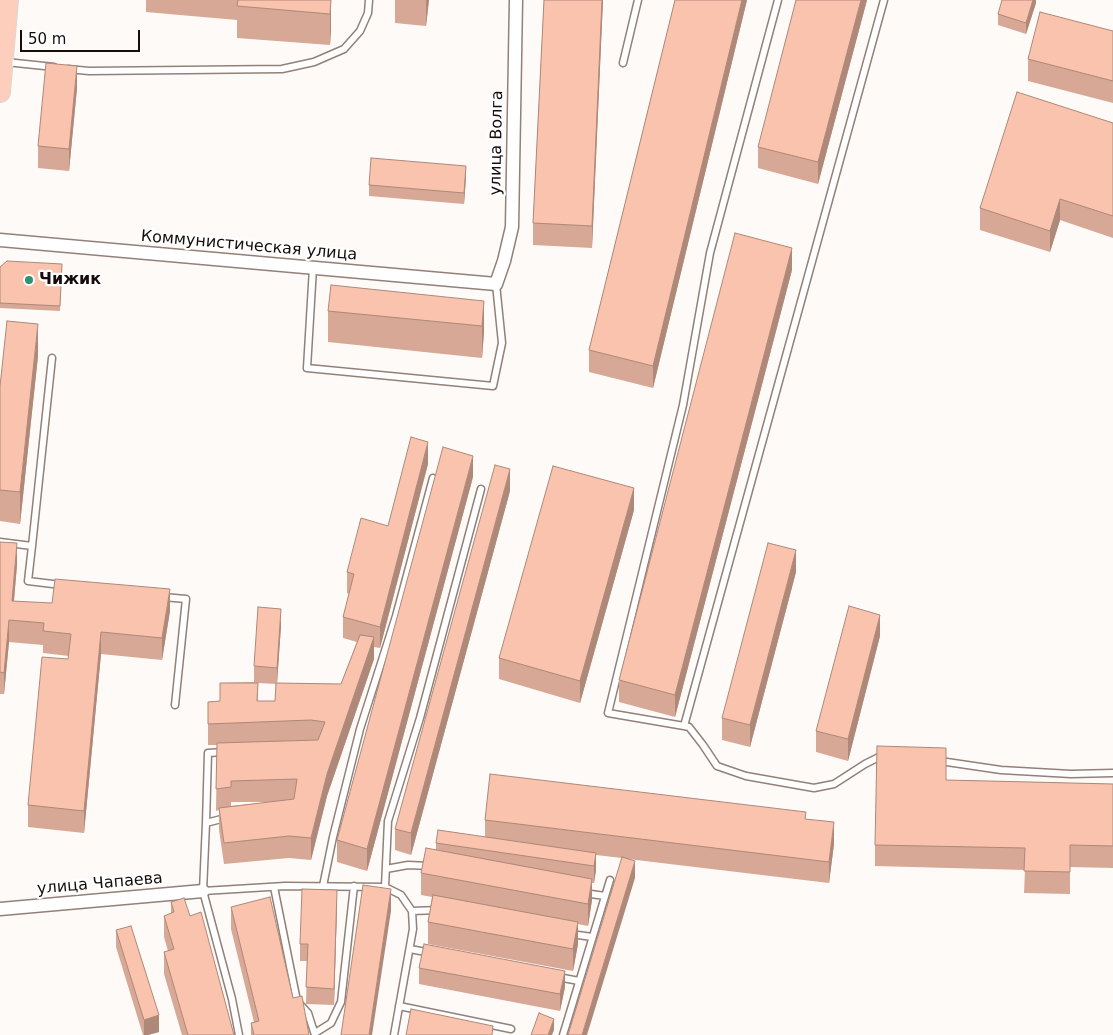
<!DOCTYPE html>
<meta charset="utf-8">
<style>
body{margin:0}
#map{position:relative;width:1113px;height:1035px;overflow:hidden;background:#fefaf8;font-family:"DejaVu Sans",sans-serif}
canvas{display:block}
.scale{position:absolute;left:20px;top:30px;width:120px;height:22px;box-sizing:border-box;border:2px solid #140d0b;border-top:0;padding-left:6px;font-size:15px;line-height:18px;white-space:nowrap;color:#140d0b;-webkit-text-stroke:4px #fff;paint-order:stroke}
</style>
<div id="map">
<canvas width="1113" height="1035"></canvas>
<div class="scale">50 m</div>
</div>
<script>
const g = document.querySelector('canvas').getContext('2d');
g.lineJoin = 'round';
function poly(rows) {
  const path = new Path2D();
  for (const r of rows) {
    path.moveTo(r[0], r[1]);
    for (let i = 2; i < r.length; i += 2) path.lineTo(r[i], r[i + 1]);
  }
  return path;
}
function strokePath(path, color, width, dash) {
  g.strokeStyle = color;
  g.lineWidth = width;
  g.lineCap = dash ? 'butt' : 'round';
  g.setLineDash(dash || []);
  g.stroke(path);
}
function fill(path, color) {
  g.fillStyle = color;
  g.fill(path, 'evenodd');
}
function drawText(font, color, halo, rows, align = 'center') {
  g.font = font + ' "DejaVu Sans",sans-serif';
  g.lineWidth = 4.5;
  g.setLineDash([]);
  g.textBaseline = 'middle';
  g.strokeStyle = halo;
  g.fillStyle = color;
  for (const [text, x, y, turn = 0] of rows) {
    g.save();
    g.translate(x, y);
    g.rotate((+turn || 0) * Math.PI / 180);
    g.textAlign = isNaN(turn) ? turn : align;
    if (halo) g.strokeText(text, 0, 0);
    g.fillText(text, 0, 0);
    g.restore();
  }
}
const lane = poly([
 [6,62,54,67],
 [623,63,638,0],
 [68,69,89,71,282,69,314,62,344,49,360,31,368,13,369,0],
 [313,268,307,368,493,386,502,343,496,284],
 [0,542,32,546,28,581,61,585],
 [32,546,52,358],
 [163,597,186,599,175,705],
 [684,726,608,713,683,405,710,253,778,0],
 [883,756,879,757,865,764,834,784,814,788,746,776,717,766,703,745,689,727,684,726,884,0],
 [940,761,1001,770,1071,774,1113,773],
 [225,818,206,823,203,891,232,999,239,1035],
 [206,823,208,753,224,752],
 [386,869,408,865,429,866],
 [323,886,333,837,360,729,396,616,433,478],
 [274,887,297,1001,308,1013,315,1035],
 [385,887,388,821,420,718,481,489],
 [203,891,285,886,385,887,401,895,412,911,413,929,394,1035],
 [584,893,605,896],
 [412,911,439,910],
 [571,934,592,937],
 [410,949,431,953],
 [558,977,579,981],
 [399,1006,511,1029],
 [315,1033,331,1023,341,1002,354,886],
 [563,1035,610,880]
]);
const street = poly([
 [0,240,496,284,504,261,512,227,516,0],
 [0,909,203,891]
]);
const primary = poly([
 [0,92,8,0]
]);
strokePath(lane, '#928079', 9);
strokePath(street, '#928079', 15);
strokePath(primary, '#d9d8d8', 22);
strokePath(lane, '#fff', 6);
strokePath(street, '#fff', 12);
strokePath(primary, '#fccebb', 20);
fill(poly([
 [146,0,331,0,331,30,330,45,237,38,237,20,146,12],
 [395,0,429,0,426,26,395,23],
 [544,0,603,0,592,248,533,245,533,223],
 [675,0,747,0,653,388,589,372,589,350],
 [867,0,818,184,758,168,758,147],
 [1036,0,1036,3,1026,34,998,25,998,14],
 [1113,31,1113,103,1028,81,1028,59],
 [77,88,69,171,38,168,38,146],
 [1113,123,1113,238,1060,220,1050,252,980,230,980,208],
 [466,177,464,204,369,196,369,185],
 [62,264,60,311,0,308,0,267],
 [792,270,675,717,619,702,619,680],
 [484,301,484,332,482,358,328,342,328,311],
 [38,356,20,524,0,521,0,386],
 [428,464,380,648,374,647,374,659,327,796,311,860,289,858,224,864,219,830,219,810,216,811,217,745,208,745,208,702,220,701,220,683,254,682,254,666,281,626,277,683,341,684,357,642,343,638,343,617,349,594,347,593,347,572,388,526],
 [258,683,276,684,275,701,258,701],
 [231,802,270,802,231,806],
 [473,477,367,871,337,862,337,840],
 [510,491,411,855,395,850,395,829],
 [634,510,580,703,499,679,499,658],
 [0,542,17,565,14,601,170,611,162,660,101,654,84,833,28,827,28,805,68,659,69,656,43,653,43,645,9,642,4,694,0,694],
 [796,572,750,747,722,740,722,718],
 [880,636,848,761,816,752,816,731],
 [946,780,1113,784,1113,868,1070,867,1070,894,1024,893,1025,870,875,866,875,845],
 [806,819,834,844,829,883,628,859,635,878,622,858,596,855,596,870,594,883,592,883,592,900,588,926,578,924,578,944,573,971,428,944,428,922,432,897,421,895,421,873,436,850,436,843,485,837,485,820],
 [171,902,190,916,234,1035,182,1035,164,974,164,952,168,951,164,937,164,916,171,913],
 [337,906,334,1005,306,1004,307,961,300,961,300,944],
 [231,907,293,998,309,1035,251,1035,251,1023,254,1022,231,929],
 [116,930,159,1032,148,1035,143,1035,116,947],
 [419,968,565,987,560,1011,419,984]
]), '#d6a895');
fill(poly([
 [331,0,331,30,330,45,330,14],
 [426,0,429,0,426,26],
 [602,0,603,0,592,248,592,226],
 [742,0,747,0,653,388,653,366],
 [861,0,867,0,818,184,818,162],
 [1033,0,1036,0,1036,3,1026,34,1026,23],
 [77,66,77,88,69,171,69,149],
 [466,166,466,177,464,204,464,193],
 [1060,199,1060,220,1050,252,1050,231],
 [792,248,792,270,675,717,675,695],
 [484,301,484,332,482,358,482,326],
 [38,324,38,356,20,524,20,492],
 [428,442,428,464,380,648,380,627],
 [473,456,473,477,367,871,367,849],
 [510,469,510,491,411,855,411,833],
 [634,488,634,510,580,703,580,681],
 [17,543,17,565,12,622,12,601],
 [796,550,796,572,750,747,750,725],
 [170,589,170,611,162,660,162,638],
 [281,609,281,626,277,684,277,668],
 [880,615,880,636,848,761,848,739],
 [9,620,9,642,4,694,4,673],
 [101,632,101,654,84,833,84,811],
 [374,637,374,659,327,796,311,860,311,838,327,774],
 [834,822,834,844,829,883,829,862],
 [596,853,596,870,594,883,594,866],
 [635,861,635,878,587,1035,582,1035],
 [592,879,592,900,588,926,588,904],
 [391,889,391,911,372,1035,369,1035],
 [337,890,337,906,334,1005,334,989],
 [578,922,578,944,573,971,573,949],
 [565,971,565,987,560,1011,560,994],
 [159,1015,159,1032,148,1035,144,1035,144,1020],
 [554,1019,554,1030,552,1035,548,1035]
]), '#ae8879');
const building = poly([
 [238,0,331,0,330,14,237,6,238,0],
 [544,0,602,0,592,226,533,223,544,0],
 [675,0,742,0,653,366,589,350,675,0],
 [796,0,861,0,818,162,758,147,796,0],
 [1002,0,1033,0,1026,23,998,14,1002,0],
 [1040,12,1113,31,1113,81,1028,59,1040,12],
 [46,63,77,66,69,149,38,146,46,63],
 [1017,92,1113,123,1113,216,1060,199,1050,231,980,208,1017,92],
 [371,158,466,166,464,193,369,185,371,158],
 [735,233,792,248,675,695,619,680,735,233],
 [7,261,62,264,60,306,0,303,0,267,7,261],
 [331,285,484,301,482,326,328,311,331,285],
 [7,321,38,324,20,492,0,490,0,386,7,321],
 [411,437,428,442,380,627,343,617,354,574,347,572,361,518,388,526,411,437],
 [443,447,473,456,367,849,337,840,443,447],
 [495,465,510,469,411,833,395,829,495,465],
 [553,466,634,488,580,681,499,658,553,466],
 [0,542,17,543,12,601,52,603,55,579,170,589,162,638,101,632,84,811,28,805,42,657,68,659,71,634,43,631,44,623,9,620,4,673,0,672,0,542],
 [768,543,796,550,750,725,722,718,768,543],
 [849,606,880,615,848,739,816,731,849,606],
 [258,607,281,609,277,668,254,666,258,607],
 [360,635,374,637,327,774,311,838,289,836,224,843,219,808,294,799,297,779,231,781,231,787,216,789,217,743,318,740,325,722,311,720,208,724,208,702,220,701,220,683,258,683,257,701,275,701,276,683,341,684,360,635],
 [877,746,946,748,946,780,1113,784,1113,846,1070,845,1070,872,1024,871,1025,848,875,845,877,746],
 [490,774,806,812,805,819,834,822,829,862,485,820,490,774],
 [438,830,596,853,594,866,436,843,438,830],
 [426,848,592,879,588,904,421,873,426,848],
 [622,857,635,861,582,1035,568,1035,622,857],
 [363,885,391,889,369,1035,341,1035,363,885],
 [302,889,337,890,334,989,306,987,308,944,300,944,302,889],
 [433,895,578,922,573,949,428,922,433,895],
 [270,897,293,998,302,996,309,1035,254,1035,251,1023,259,1021,231,907,270,897],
 [184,898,190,916,201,912,234,1035,188,1035,164,952,174,949,164,916,174,912,171,902,184,898],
 [131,926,159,1015,144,1020,116,930,131,926],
 [424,944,565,971,560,994,419,968,424,944],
 [411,1009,493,1026,492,1035,406,1035,411,1009],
 [539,1013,554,1019,548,1035,531,1035,539,1013]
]);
fill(building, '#f9c3ad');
strokePath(building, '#ae8879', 1);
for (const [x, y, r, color] of [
 [29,280,5,"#2d926f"]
]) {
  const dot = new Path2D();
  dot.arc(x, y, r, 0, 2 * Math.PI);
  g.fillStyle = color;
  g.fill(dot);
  strokePath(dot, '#fff', 2);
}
drawText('16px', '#140d0b', '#fff', [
 ["улица Волга",497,143,-89],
 ["Коммунистическая улица",249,246,5],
 ["улица Чапаева",100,884,-5]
]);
drawText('bold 16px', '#140d0b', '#fff', [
 ["Чижик",39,280]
], 'left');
</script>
